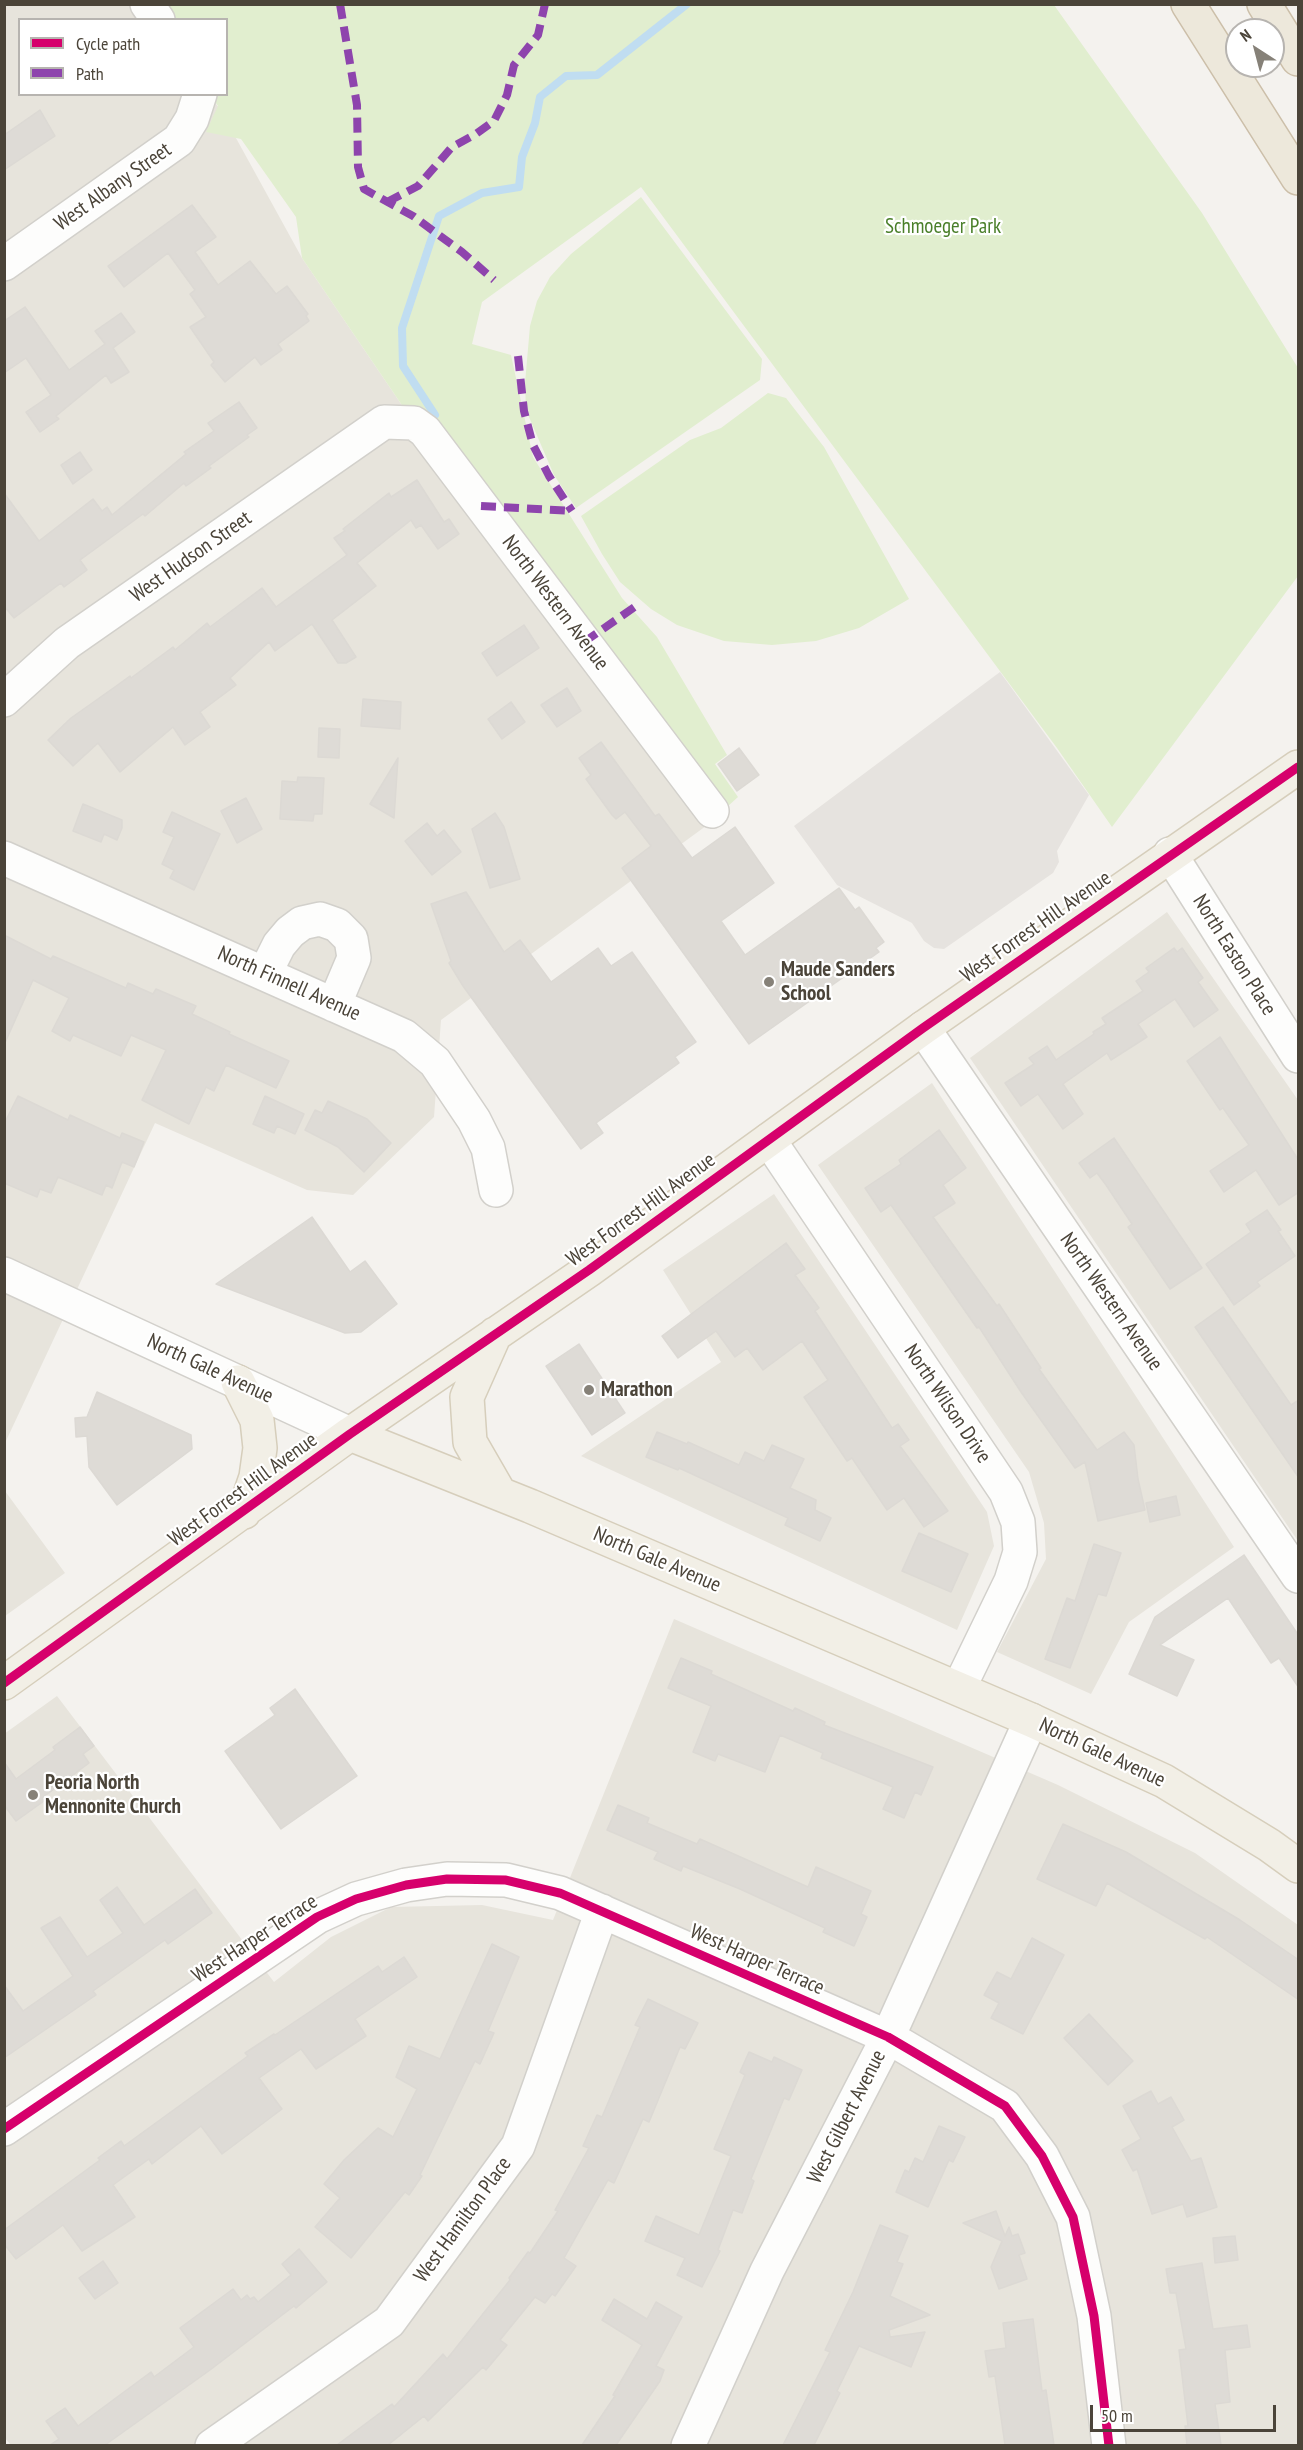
<!DOCTYPE html>
<style>
body{margin:0}
#map{position:relative;width:1303px;height:2450px;overflow:hidden;background:#f4f2ee;font-family:"PT Sans Narrow",sans-serif}
canvas{display:block}
.frame{position:absolute;inset:0;border:6px solid #4b4439;pointer-events:none}
.legend{position:absolute;left:18px;top:18px;width:210px;height:78px;box-sizing:border-box;background:#fff;border:2px solid #b7b4b0;margin:0;padding:8px 10px;list-style:none;font-size:18px;color:#4b4439}
.legend li{display:flex;align-items:center;gap:12px;height:30px}
.legend b{width:30px;border:2px solid #b7b4b0}
.north{position:absolute;left:1225px;top:18px;width:60px;height:60px;box-sizing:border-box;background:#fff;border:2px solid #b7b4b0;border-radius:50%;rotate:324deg;font-size:16px;font-weight:700;line-height:24px;text-align:center;color:#4b4439}
.north::after{content:'';display:block;margin:auto;width:21px;height:27px;background:#868178;clip-path:polygon(50% 0,100% 100%,50% 72%,0 100%)}
.scale{position:absolute;left:1090px;top:2405px;width:186px;height:27px;box-sizing:border-box;border:3px solid #4b4439;border-top:0;padding-left:8px;font-size:18px;line-height:21px;white-space:nowrap;color:#4b4439;-webkit-text-stroke:4px #fff;paint-order:stroke}
</style>
<div id="map">
<canvas width="1303" height="2450"></canvas>
<div class="frame"></div>
<ul class="legend">
<li><b style="height:8px;background:#d6006c"></b>Cycle path</li>
<li><b style="height:8px;background:#8e44ad"></b>Path</li>
</ul>
<div class="north">N</div>
<div class="scale">50 m</div>
</div>
<script>
const g = document.querySelector('canvas').getContext('2d');
g.lineJoin = 'round';
function fill(path, color) {
  g.fillStyle = color;
  g.fill(path, 'evenodd');
}
function poly(rows) {
  const path = new Path2D();
  for (const r of rows) {
    path.moveTo(r[0], r[1]);
    for (let i = 2; i < r.length; i += 2) path.lineTo(r[i], r[i + 1]);
  }
  return path;
}
function strokePath(path, color, width, dash) {
  g.strokeStyle = color;
  g.lineWidth = width;
  g.lineCap = dash ? 'butt' : 'round';
  g.setLineDash(dash || []);
  g.stroke(path);
}
function drawText(font, color, halo, rows, align = 'center') {
  g.font = font + ' "PT Sans Narrow",sans-serif';
  g.lineWidth = 4.5;
  g.setLineDash([]);
  g.textBaseline = 'middle';
  g.strokeStyle = halo;
  g.fillStyle = color;
  for (const [text, x, y, turn = 0] of rows) {
    g.save();
    g.translate(x, y);
    g.rotate((+turn || 0) * Math.PI / 180);
    g.textAlign = isNaN(turn) ? turn : align;
    if (halo) g.strokeText(text, 0, 0);
    g.fillText(text, 0, 0);
    g.restore();
  }
}
fill(poly([
 [5,5,146,5,157,19,20,20,20,94,209,95,220,109,302,258,414,423,710,823,441,1020,434,1117,353,1195,307,1190,155,1123,5,1443],
 [1167,912,1298,1100,1298,1541,970,1058],
 [932,1083,1234,1547,1129,1622,1091,1694,997,1652,1046,1559,1044,1523,1029,1472,818,1165],
 [774,1194,987,1512,994,1546,957,1630,581,1456,721,1362,663,1270],
 [5,1491,65,1573,5,1616,4,1616],
 [674,1619,1058,1785,1195,1853,1298,1925,1298,2445,11,2445,4,2437,4,1734,57,1696,274,1982,331,1937,391,1907,482,1905,553,1920]
]), '#e7e4dc');
fill(poly([
 [146,5,1054,5,1202,213,1298,368,1298,576,1112,827,1057,748,641,187,482,302,472,344,511,355,533,457,622,598,657,637,727,755,715,764,738,797,727,807,414,423,302,258,296,217,241,139,206,132,218,106,210,95,226,94,226,20,157,19],
 [641,197,762,359,760,380,576,508,554,475,526,410,525,383,530,326,537,301,550,277,571,254],
 [768,393,786,398,824,447,909,599,859,628,816,641,772,645,724,641,677,625,651,609,620,582,602,554,581,516,690,440,721,428]
]), '#e1eecf');
fill(poly([
 [1000,672,1089,795,1057,851,1059,862,1053,873,944,949,934,948,924,941,912,923,837,885,794,826]
]), '#e6e3df');
strokePath(poly([
 [435,415,403,366,402,328,439,216,482,193,519,187,522,157,535,123,540,97,566,76,597,75,687,4]
]), '#c0ddf1', 8);
const building = poly([
 [40,110,55,136,4,170,4,135,40,110],
 [192,205,216,237,195,252,218,285,250,261,276,294,287,286,308,314,306,316,309,321,278,344,282,350,261,365,255,357,225,382,211,365,214,362,190,327,206,317,190,294,195,290,168,253,124,287,108,266,192,205],
 [25,307,69,370,105,344,95,331,121,313,135,332,113,348,129,372,111,383,106,375,56,416,59,419,40,432,26,412,51,395,26,358,4,373,4,321,25,307],
 [239,402,257,428,247,435,249,437,209,466,211,468,189,484,186,486,184,483,145,516,143,514,80,560,87,570,64,587,61,583,14,618,4,606,4,493,39,541,93,499,102,511,107,507,112,515,186,454,184,452,214,431,208,423,239,402],
 [80,452,92,470,73,484,61,465,80,452],
 [417,480,444,522,449,519,459,534,438,549,421,525,416,528,411,520,357,563,376,586,332,620,356,657,346,663,338,663,312,624,275,651,269,642,230,678,236,685,200,712,210,727,185,745,173,727,120,772,98,743,73,766,48,740,71,718,119,684,130,676,131,678,173,647,175,650,207,623,210,627,262,588,276,607,347,555,334,538,345,531,343,529,389,493,391,497,417,480],
 [524,625,539,648,497,676,482,653,524,625],
 [567,688,581,711,557,727,541,705,567,688],
 [363,699,401,702,400,729,361,726,363,699],
 [511,702,525,722,502,739,488,719,511,702],
 [319,728,340,729,339,758,318,757,319,728],
 [601,742,655,816,659,814,692,858,735,827,774,883,721,921,745,955,839,888,855,910,859,907,884,942,876,948,879,952,749,1044,622,868,651,846,625,812,616,819,612,815,586,779,591,775,579,758,601,742],
 [739,748,759,775,737,791,718,764,739,748],
 [398,758,394,818,370,804,398,758],
 [298,777,324,778,322,814,314,814,313,821,280,819,282,781,297,782,298,777],
 [246,798,262,829,237,843,221,811,246,798],
 [83,804,122,820,122,828,117,840,104,834,101,842,73,831,83,804],
 [172,812,220,834,194,890,170,878,174,870,162,864,174,837,163,832,172,812],
 [495,813,504,827,520,879,490,888,472,829,495,813],
 [427,823,437,836,444,830,461,852,432,875,405,841,427,823],
 [466,892,504,952,520,940,551,982,598,948,611,966,632,952,696,1042,675,1057,679,1063,596,1123,603,1133,581,1149,463,986,449,963,451,961,431,904,466,892],
 [4,935,51,959,53,956,126,988,128,983,153,994,156,989,196,1006,192,1014,230,1032,229,1034,289,1061,276,1088,226,1065,214,1091,206,1087,189,1124,142,1100,166,1050,131,1035,121,1056,73,1035,70,1041,52,1031,69,998,33,980,4,1045,4,935],
 [1174,948,1177,952,1182,948,1203,978,1198,982,1218,1010,1194,1027,1175,999,1138,1024,1147,1037,1111,1060,1107,1053,1063,1084,1083,1114,1063,1129,1038,1094,1021,1106,1005,1083,1034,1064,1029,1058,1047,1046,1056,1060,1094,1034,1093,1032,1106,1024,1102,1018,1143,991,1136,981,1149,972,1146,968,1174,948],
 [1220,1037,1299,1161,1299,1192,1279,1205,1256,1170,1224,1192,1210,1171,1249,1145,1223,1108,1220,1110,1187,1061,1220,1037],
 [18,1096,68,1120,70,1115,120,1138,122,1133,144,1142,134,1167,122,1162,112,1188,106,1185,102,1195,58,1177,51,1193,40,1189,37,1197,4,1183,4,1124,18,1096],
 [265,1096,304,1114,295,1134,277,1126,274,1133,253,1124,265,1096],
 [328,1101,367,1119,391,1143,364,1172,338,1147,305,1130,315,1110,322,1113,328,1101],
 [939,1130,966,1168,943,1185,955,1203,933,1217,997,1306,999,1304,1041,1368,1039,1369,1097,1450,1124,1432,1134,1445,1138,1479,1145,1510,1098,1521,1085,1462,1075,1468,1021,1392,979,1327,977,1328,891,1205,881,1212,865,1188,901,1164,899,1160,939,1130],
 [1114,1138,1202,1268,1170,1289,1128,1227,1132,1224,1106,1185,1097,1173,1090,1178,1079,1163,1114,1138],
 [1267,1210,1281,1230,1278,1231,1295,1256,1257,1282,1260,1286,1234,1305,1206,1264,1251,1232,1246,1224,1267,1210],
 [312,1217,350,1272,365,1261,397,1304,361,1332,345,1333,216,1284,312,1217],
 [786,1243,805,1269,795,1275,819,1308,815,1311,892,1428,898,1424,909,1440,900,1446,948,1511,924,1527,904,1498,887,1510,852,1458,847,1461,804,1397,828,1380,802,1341,763,1370,747,1348,735,1357,716,1331,678,1358,662,1336,786,1243],
 [1223,1307,1291,1405,1299,1400,1299,1478,1195,1327,1223,1307],
 [579,1344,625,1413,592,1435,546,1366,579,1344],
 [97,1392,191,1435,192,1449,117,1505,89,1467,87,1436,76,1437,75,1418,87,1417,97,1392],
 [657,1432,687,1444,688,1442,739,1465,745,1452,764,1461,772,1445,804,1459,790,1488,816,1500,815,1510,831,1518,820,1541,785,1525,788,1518,679,1468,678,1470,646,1457,657,1432],
 [1176,1496,1180,1515,1150,1522,1146,1503,1176,1496],
 [919,1533,968,1554,951,1592,902,1571,919,1533],
 [1094,1544,1121,1553,1106,1596,1098,1594,1070,1668,1045,1659,1067,1598,1075,1601,1094,1544],
 [1244,1555,1299,1636,1299,1688,1279,1658,1271,1663,1228,1598,1160,1645,1194,1660,1177,1696,1129,1674,1155,1617,1244,1555],
 [681,1658,712,1671,711,1674,793,1711,795,1708,825,1722,824,1725,933,1767,921,1795,915,1792,904,1818,883,1809,893,1787,821,1758,823,1753,780,1735,765,1772,718,1754,715,1761,693,1752,711,1706,668,1688,681,1658],
 [295,1689,357,1776,281,1829,225,1751,275,1715,270,1708,295,1689],
 [80,1727,94,1746,83,1754,89,1763,42,1798,44,1801,16,1821,4,1805,4,1762,16,1779,55,1750,53,1747,80,1727],
 [618,1805,649,1818,647,1823,697,1844,700,1839,808,1887,816,1867,871,1891,861,1914,867,1917,854,1946,823,1932,825,1928,740,1889,683,1866,681,1871,654,1859,658,1852,607,1830,618,1805],
 [1063,1824,1126,1852,1240,1920,1299,1960,1299,2000,1207,1937,1205,1939,1107,1883,1096,1906,1037,1879,1063,1824],
 [117,1887,144,1925,195,1889,212,1913,168,1944,165,1940,93,1991,96,1995,4,2058,4,1985,23,2011,73,1976,41,1928,60,1917,87,1957,123,1933,100,1900,117,1887],
 [1032,1938,1064,1955,1023,2034,991,2018,999,2003,984,1995,997,1972,1011,1979,1032,1938],
 [492,1944,519,1957,488,2031,494,2033,480,2064,475,2061,420,2175,422,2176,409,2195,405,2192,351,2258,315,2227,340,2198,324,2184,344,2160,378,2128,393,2137,417,2089,396,2077,409,2046,440,2059,492,1944],
 [404,1957,417,1977,355,2019,366,2036,316,2069,301,2049,259,2078,282,2109,222,2154,201,2126,152,2164,149,2159,113,2185,135,2217,82,2251,63,2225,16,2259,4,2244,4,2230,100,2160,98,2158,121,2141,124,2146,248,2056,245,2053,274,2034,275,2035,378,1966,382,1972,404,1957],
 [648,1999,698,2023,685,2049,680,2047,649,2122,643,2119,614,2183,608,2180,564,2258,576,2266,555,2296,552,2294,545,2303,535,2297,500,2340,507,2345,486,2370,483,2367,428,2421,424,2416,388,2445,337,2445,392,2404,394,2407,443,2354,447,2359,510,2280,509,2278,528,2252,530,2253,558,2211,555,2210,589,2148,583,2146,597,2115,602,2117,640,2027,635,2025,648,1999],
 [1089,2014,1133,2061,1108,2085,1064,2038,1089,2014],
 [749,2052,772,2062,774,2057,802,2070,789,2100,784,2098,751,2179,754,2181,742,2213,733,2210,718,2250,720,2251,702,2287,677,2275,685,2258,645,2241,656,2216,699,2235,731,2156,714,2149,745,2075,740,2072,749,2052],
 [1151,2091,1158,2104,1171,2097,1184,2120,1172,2127,1191,2161,1201,2158,1217,2207,1187,2217,1183,2204,1152,2214,1137,2169,1133,2171,1122,2150,1141,2139,1123,2106,1151,2091],
 [939,2126,965,2137,953,2162,949,2160,928,2207,896,2192,905,2170,909,2172,915,2158,923,2162,939,2126],
 [996,2211,1005,2236,1009,2227,1012,2236,1018,2234,1025,2253,1019,2255,1027,2279,999,2289,991,2267,1002,2241,963,2223,996,2211],
 [880,2225,908,2236,897,2262,903,2264,890,2296,930,2315,889,2330,890,2337,925,2332,911,2367,859,2346,837,2391,840,2393,814,2445,783,2445,830,2352,825,2350,853,2292,880,2225],
 [1235,2236,1238,2260,1215,2263,1213,2238,1235,2236],
 [299,2249,327,2282,296,2308,294,2306,210,2370,105,2445,50,2445,59,2439,46,2421,65,2408,78,2426,151,2372,154,2377,194,2347,180,2328,233,2289,241,2300,247,2295,250,2299,254,2297,258,2302,291,2275,282,2264,299,2249],
 [103,2261,118,2283,95,2299,79,2278,103,2261],
 [1202,2263,1213,2329,1247,2325,1250,2347,1225,2350,1230,2402,1215,2404,1221,2445,1187,2445,1185,2426,1188,2426,1179,2350,1186,2349,1176,2293,1170,2293,1166,2269,1202,2263],
 [614,2299,647,2319,656,2302,682,2317,656,2366,664,2370,660,2381,616,2445,582,2445,615,2396,613,2395,642,2345,602,2320,614,2299],
 [1033,2319,1042,2391,1046,2390,1054,2445,1005,2445,995,2376,989,2377,985,2351,1006,2348,1003,2323,1033,2319]
]);
fill(building, '#dedbd6');
strokePath(building, '#dcd9d4', 1.5);
const minor = poly([
 [147,4,158,20],
 [4,264,179,140,192,119,200,94],
 [4,700,67,643,384,422,414,423,425,431,712,811],
 [1170,854,1298,1056],
 [4,858,404,1036,435,1062,474,1120,488,1148,496,1190],
 [265,973,279,945,290,932,302,923,320,919,337,925,351,939,354,958,334,1005],
 [923,1028,1298,1576],
 [769,1140,1006,1492,1018,1522,1020,1552,1011,1581,959,1688],
 [4,1274,350,1434],
 [4,2129,317,1917,356,1899,406,1885,447,1879,506,1880,560,1893,888,2037,1005,2106,1042,2156,1073,2217,1094,2316,1109,2446],
 [212,2446,389,2322,518,2146,602,1911],
 [688,2446,767,2271,888,2037,1031,1720]
]);
const major = poly([
 [495,1334,467,1397,470,1442,500,1494],
 [238,1382,257,1420,260,1448,256,1477,244,1512],
 [350,1434,530,1506,1031,1720,1164,1781,1269,1845,1298,1866],
 [4,1683,350,1434,589,1270,923,1028,1298,767]
]);
const highway = poly([
 [1188,4,1298,178],
 [1264,4,1298,59]
]);
strokePath(minor, '#d2d0cb', 36);
strokePath(major, '#d6cebb', 36);
strokePath(highway, '#ccbfa9', 36);
strokePath(minor, '#fdfdfc', 33);
strokePath(major, '#f2efe6', 33);
strokePath(highway, '#ede8db', 33);
strokePath(poly([
 [340,4,357,105,358,167,364,189,413,216,462,252,494,280],
 [387,202,418,186,452,147,476,134,494,121,507,95,514,65,538,35,545,4],
 [518,356,524,411,533,445,549,476,572,511],
 [481,506,572,511],
 [584,642,639,604]
]), '#8e44ad', 8, [15, 8]);
strokePath(poly([
 [4,1683,350,1434,589,1270,923,1028,1298,767],
 [4,2129,317,1917,356,1899,406,1885,447,1879,506,1880,560,1893,888,2037,1005,2106,1042,2156,1073,2217,1094,2316,1109,2446]
]), '#d6006c', 9);
for (const [x, y, r, color] of [
 [769,982,6,"#868178"],
 [589,1390,6,"#868178"],
 [33,1795,6,"#868178"]
]) {
  const dot = new Path2D();
  dot.arc(x, y, r, 0, 2 * Math.PI);
  g.fillStyle = color;
  g.fill(dot);
  strokePath(dot, '#fff', 2);
}
drawText('21px', '#4b4439', '#fff', [
 ["West Albany Street",113,187,-35],
 ["West Hudson Street",191,557,-35],
 ["North Western Avenue",555,603,53],
 ["West Forrest Hill Avenue",1036,927,-35],
 ["North Easton Place",1234,955,58],
 ["North Finnell Avenue",289,984,24],
 ["West Forrest Hill Avenue",641,1210,-36],
 ["North Western Avenue",1111,1302,55],
 ["North Gale Avenue",210,1369,25],
 ["North Wilson Drive",947,1404,56],
 ["West Forrest Hill Avenue",243,1490,-36],
 ["North Gale Avenue",657,1560,23],
 ["North Gale Avenue",1102,1753,25],
 ["West Harper Terrace",255,1939,-33],
 ["West Harper Terrace",757,1960,24],
 ["West Gilbert Avenue",847,2117,-63],
 ["West Hamilton Place",463,2220,-54]
]);
drawText('21px', '#4a7f2a', '#fff', [
 ["Schmoeger Park",943,227]
]);
drawText('bold 21px', '#4b4439', '#fff', [
 ["Maude Sanders",781,970],
 ["School",781,994],
 ["Marathon",601,1390],
 ["Peoria North",45,1783],
 ["Mennonite Church",45,1807]
], 'left');
</script>
